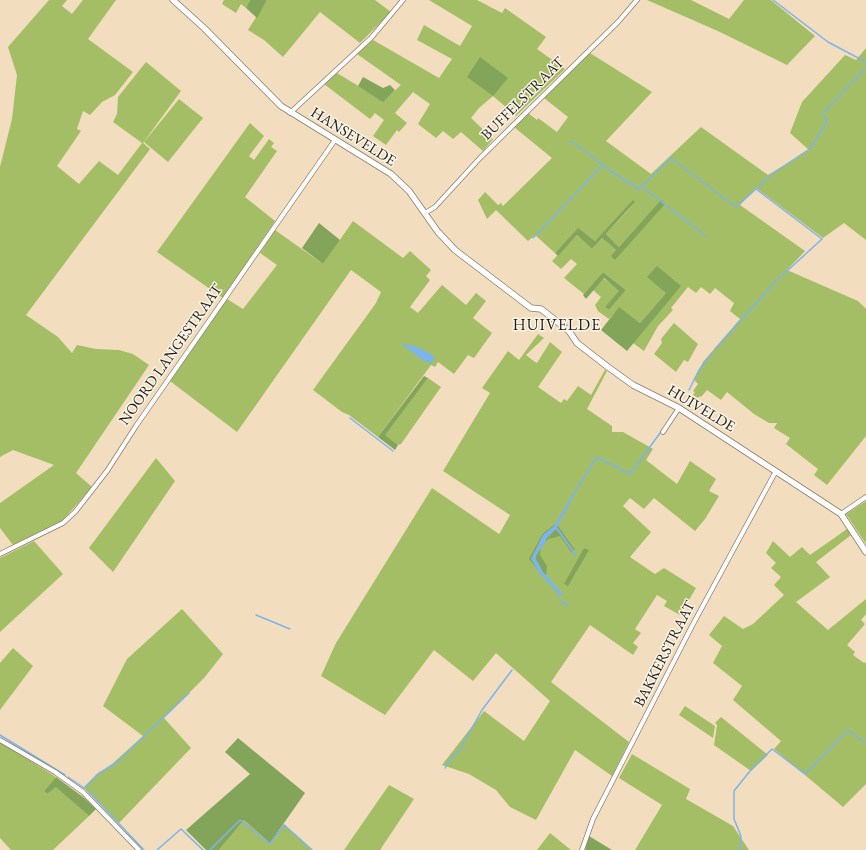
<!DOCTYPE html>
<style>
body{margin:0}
canvas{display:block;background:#f2ddbe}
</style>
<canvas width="866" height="850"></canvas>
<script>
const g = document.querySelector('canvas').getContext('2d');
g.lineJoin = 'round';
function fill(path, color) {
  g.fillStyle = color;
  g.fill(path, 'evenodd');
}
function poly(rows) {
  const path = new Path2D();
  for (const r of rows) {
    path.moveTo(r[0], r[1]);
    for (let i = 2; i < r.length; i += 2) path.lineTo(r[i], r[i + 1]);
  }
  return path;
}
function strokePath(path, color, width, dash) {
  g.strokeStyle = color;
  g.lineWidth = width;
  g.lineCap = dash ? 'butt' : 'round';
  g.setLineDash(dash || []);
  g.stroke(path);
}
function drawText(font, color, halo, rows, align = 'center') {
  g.font = font + ' "EB Garamond",serif';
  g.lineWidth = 3;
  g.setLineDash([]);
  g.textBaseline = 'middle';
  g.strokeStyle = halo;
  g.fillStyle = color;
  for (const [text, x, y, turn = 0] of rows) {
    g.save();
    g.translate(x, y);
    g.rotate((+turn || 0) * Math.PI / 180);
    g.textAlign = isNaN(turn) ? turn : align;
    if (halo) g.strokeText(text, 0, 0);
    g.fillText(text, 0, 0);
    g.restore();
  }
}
fill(poly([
 [49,0,67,0,62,6,72,14,83,0,116,0,88,39,133,72,115,95,102,102,90,115,83,111,77,129,81,131,57,166,79,184,99,161,118,175,142,143,113,122,117,114,118,97,146,62,181,91,143,143,150,149,26,315,58,337,72,353,77,345,96,349,119,350,133,354,149,365,76,473,92,487,63,520,13,545,0,528,0,503,54,465,13,450,0,457,0,167,12,119,17,75,8,47],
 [224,0,250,0,246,8,241,4,236,13,222,4],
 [267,0,375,0,391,12,360,43,320,12,283,57,264,40,248,30],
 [429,0,477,0,502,13,505,8,546,37,537,49,565,69,516,116,493,96,479,108,471,118,493,139,483,151,461,132,453,139,443,131,436,138,418,124,430,104,413,92,395,113,407,123,399,132,397,130,386,145,373,136,384,120,375,113,370,119,324,84,337,73,383,101,401,85,357,54,373,40,439,78,452,59,417,40,424,25,460,46,472,26],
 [647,0,691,0,729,19,744,0,771,0,815,36,787,65,720,32],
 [866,48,866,240,844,223,823,238,756,188,740,205,805,251,787,270,858,301,866,309,866,436,827,485,814,475,818,469,786,444,790,438,774,428,777,423,769,423,754,414,727,392,721,400,707,390,701,397,700,396,698,398,693,395,695,392,693,391,698,384,694,380,703,362,740,319,730,311,734,303,715,288,710,294,701,287,696,293,688,287,671,308,673,310,658,326,644,351,633,343,666,293,640,323,619,308,609,319,598,311,595,305,601,297,593,290,603,278,620,291,605,307,609,310,626,290,603,272,584,294,564,278,577,264,571,259,561,269,552,261,577,235,592,249,602,238,616,250,661,200,619,247,606,234,635,203,595,241,578,229,555,253,535,235,528,241,496,210,487,219,478,200,485,192,498,205,501,203,503,206,552,158,514,127,528,113,537,120,538,118,557,132,568,117,544,98,590,53,652,92,606,141,651,174,701,127,768,175,809,150,790,133,802,102,845,55,856,60],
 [179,99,203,118,168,162,144,142],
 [250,123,264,136,249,156,254,160,269,139,274,143,271,147,277,151,245,197,275,221,223,298,157,252],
 [353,221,403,258,410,251,431,270,426,276,430,280,410,307,418,313,442,285,466,305,476,293,486,301,473,318,492,333,474,358,468,355,454,374,438,362,435,367,431,365,378,437,349,415,342,412,313,390,376,303,381,292,351,270,237,432,170,381,227,299,243,309,277,265,260,253,275,230,323,264],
 [674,323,698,344,688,362,684,360,676,372,654,354,662,343,661,339],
 [538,334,544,338,526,355,535,362,537,363,550,342,562,352,538,387,561,403,564,399,567,401,578,386,591,395,605,370,607,371,587,409,612,426,612,432,623,432,653,449,646,460,677,484,690,461,716,479,709,491,719,496,705,519,695,531,654,498,644,509,630,498,623,506,651,532,630,557,655,574,664,568,696,588,680,615,664,606,667,601,657,595,635,629,641,633,633,643,638,647,633,655,590,625,551,682,629,742,612,776,575,750,536,820,510,807,496,790,469,774,442,765,484,711,524,741,550,701,496,653,473,681,434,650,385,715,321,676,336,643,432,488,499,534,501,531,510,515,443,471,490,393,482,388,508,351,519,360],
 [556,523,571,552,560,535,549,539,541,547,540,555,543,533],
 [428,378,441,387,401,444,398,445,384,435],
 [156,458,175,481,113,572,89,548],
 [866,501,866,544,846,514],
 [847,529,851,535,816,562,830,577,796,602,828,630,866,599,866,614,861,620,865,624,847,645,855,652,853,655,864,663,866,662,866,784,843,807,774,749,781,741,733,700,742,686,713,663,722,646,709,635,724,616,743,629,753,624,784,595,774,585,781,577,771,568,776,563,766,553,773,541,790,557,802,547,810,555],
 [34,541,63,574,0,632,0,558],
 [182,609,223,654,204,678,164,718,191,748,119,823,84,788,97,774,112,764,143,736,103,706,127,659],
 [13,648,33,666,0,710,0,663],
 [685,706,715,726,713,738,679,715],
 [721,717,768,755,751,771,714,745,717,725,715,723],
 [0,742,56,777,44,791,47,794,56,786,89,816,53,850,11,850,0,838],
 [632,754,690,789,686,799,733,826,749,850,635,850,662,805,619,778],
 [389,785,414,799,380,850,344,850],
 [244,820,270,843,284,824,313,850,219,850],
 [550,833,571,850,537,850]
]), '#a4be65');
fill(poly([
 [250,0,267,0,257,18,246,8],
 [480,57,508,78,493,96,467,77],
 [363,77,383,88,390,85,395,90,383,102,358,86],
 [633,200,635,202,606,234,619,247,661,200,665,204,615,260,611,256,616,250,602,238,592,249,577,235,558,256,555,253,578,228,595,241],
 [319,223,340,240,323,264,302,248],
 [657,266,681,286,627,351,601,330,619,307,640,323,666,293,647,277],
 [603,272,626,290,609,310,605,307,619,291,604,278,586,299,583,295],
 [424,376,428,378,385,435,398,445,395,450,378,437],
 [556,523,575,550,571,552,560,536,549,539,541,547,540,555,547,566,546,577,542,575,529,559,543,533],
 [584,548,589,550,568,586,564,584],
 [238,738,305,793,270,843,244,820,219,850,206,850,186,830,250,774,225,752],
 [56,777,83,797,96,809,89,816,56,787,47,794,44,791],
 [589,836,612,850,585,850]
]), '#83a55a');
fill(poly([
 [400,343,417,347,431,354,435,359,431,363,424,361],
 [575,490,577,490,557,527,577,555,576,557,556,529,546,539,546,541,536,556,536,559,543,572,562,593,563,595,560,596,540,574,531,559,543,535,554,526]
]), '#7cb4ec');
strokePath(poly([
 [773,0,828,42,866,62],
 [570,142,573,142,612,172,639,189,671,158,736,207,756,189,822,239,775,282,715,349],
 [642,187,706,236],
 [756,189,772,174,811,148,827,122,823,113,866,68],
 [533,238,602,166],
 [689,390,699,370,713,352],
 [350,418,393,451],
 [576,490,597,457,630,474,663,429],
 [560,600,568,605],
 [256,615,290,629],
 [0,735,65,775],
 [445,768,449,761,459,751,482,710,512,670],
 [68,777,84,788],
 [84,788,98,774,116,763,189,693],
 [88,791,144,850],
 [157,850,181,829,203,850],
 [210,850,240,820,270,844,284,825,312,850],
 [740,850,741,836,734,819,734,791,750,771,772,749,805,774,848,730,866,743]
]), '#7cb4ec', 1.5);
const street = poly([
 [290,113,371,38,403,0],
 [425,213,435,207,480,158,618,22,637,0],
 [663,432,679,408],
 [841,514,866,497],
 [0,554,63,523,75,512,107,471,136,426,335,140],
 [0,740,55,772,83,792,139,850],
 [582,850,593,819,692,626,776,471]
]);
const secondary = poly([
 [173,0,204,28,281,106,391,174,409,191,438,232,455,250,531,308,541,309,569,331,577,343,608,367,633,385,679,408,841,514,866,552]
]);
strokePath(street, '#877c6d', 5.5);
strokePath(secondary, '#877c6d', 7);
strokePath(street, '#fff', 4);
strokePath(secondary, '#fff', 5.5);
drawText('15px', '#1c1c1c', '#fcf5e5', [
 ["BUFFELSTRAAT",523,99,-45],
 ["HANSEVELDE",353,137,32],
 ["NOORD LANGESTRAAT",171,355,-55],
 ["HUIVELDE",701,409,31],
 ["BAKKERSTRAAT",665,654,-63]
]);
g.letterSpacing = '1px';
drawText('16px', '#1c1c1c', '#fcf5e5', [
 ["HUIVELDE",557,326]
]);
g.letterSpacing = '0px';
</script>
